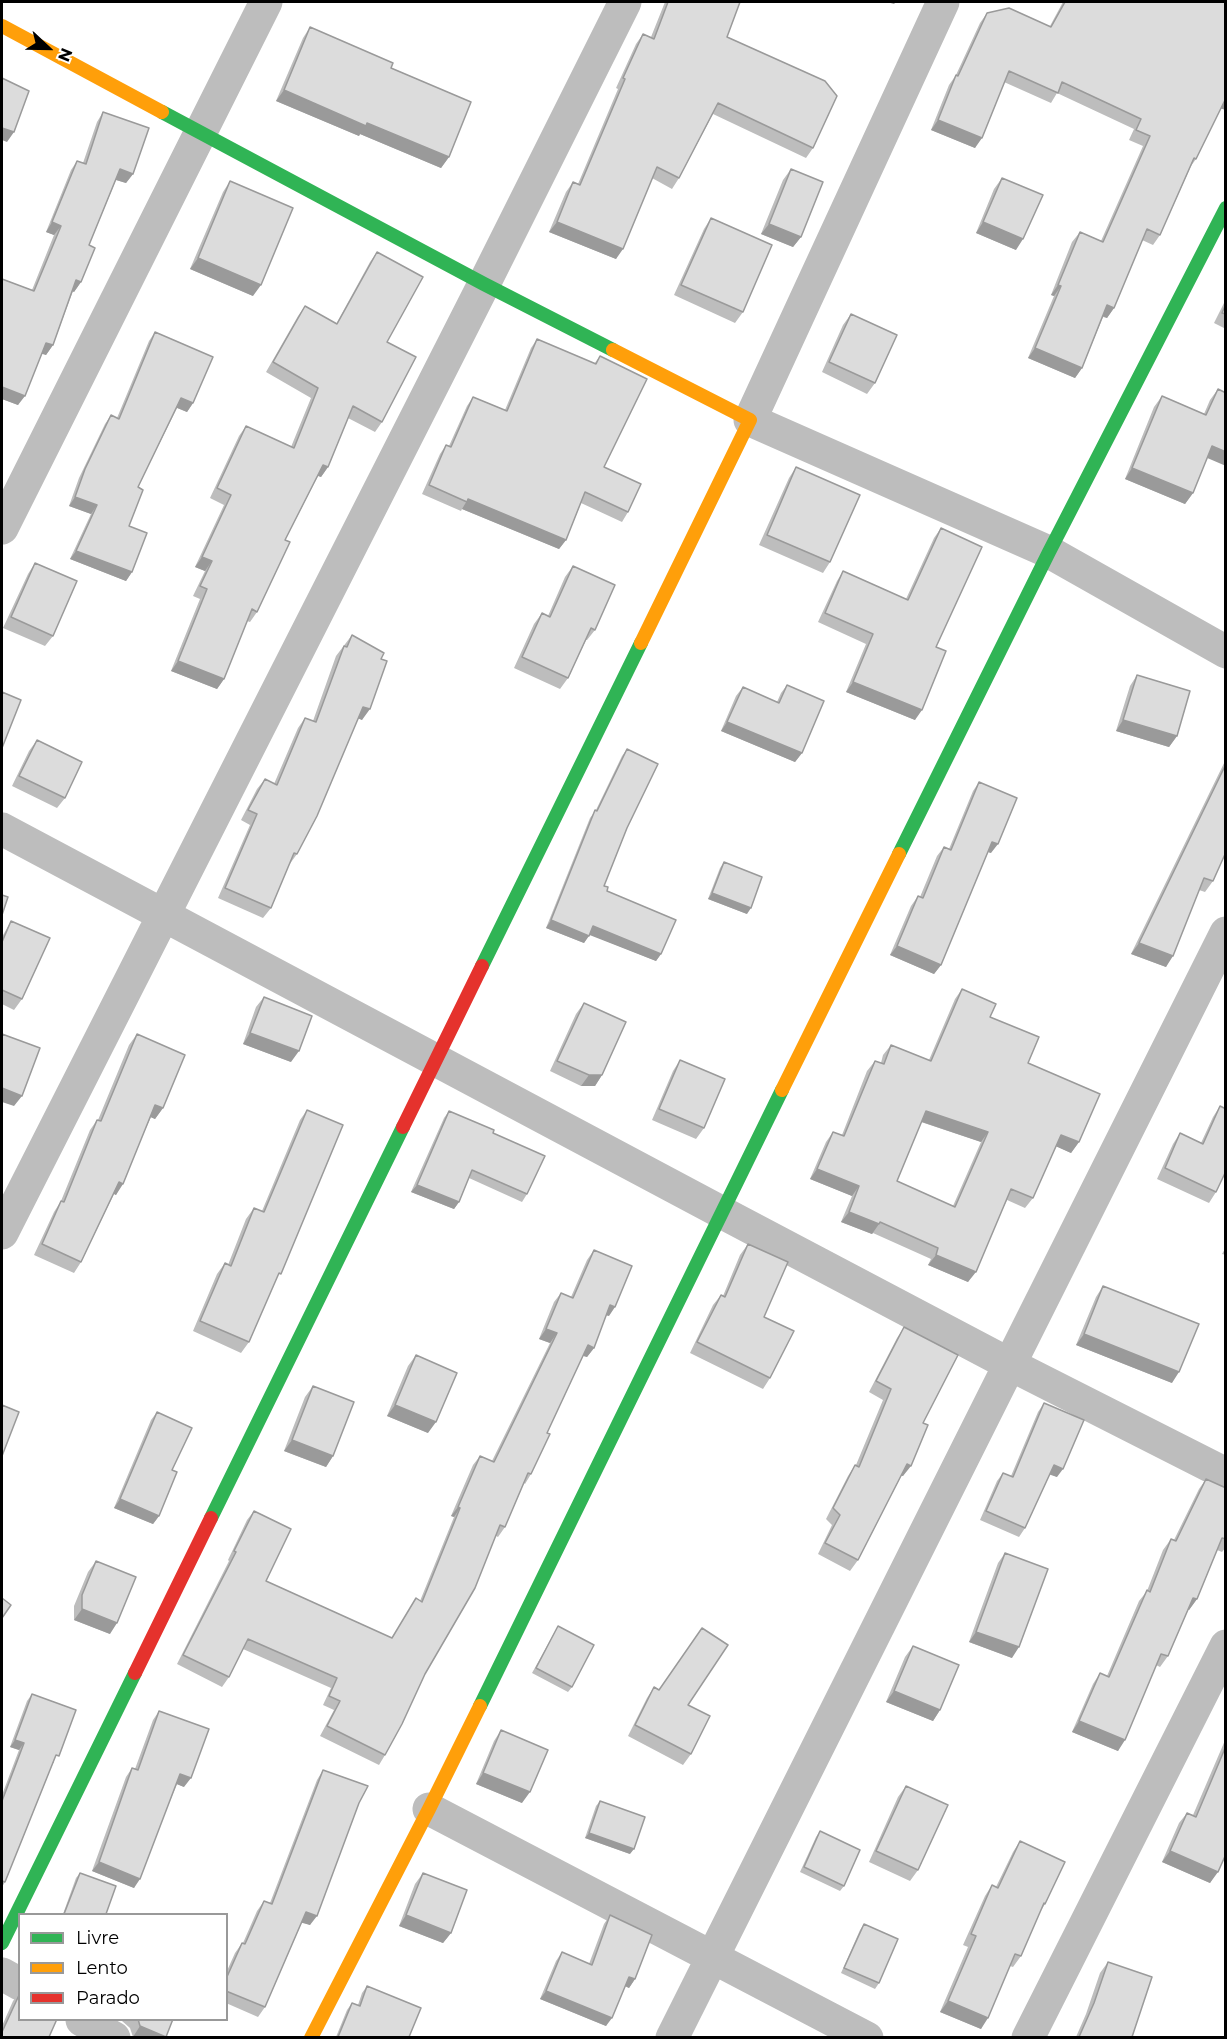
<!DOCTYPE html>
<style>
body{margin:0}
#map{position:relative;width:1227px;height:2039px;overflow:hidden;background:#fff;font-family:Montserrat,sans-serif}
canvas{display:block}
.frame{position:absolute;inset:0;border:3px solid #000;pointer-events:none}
.legend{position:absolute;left:18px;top:1913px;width:210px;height:108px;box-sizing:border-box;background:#fff;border:2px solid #999;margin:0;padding:8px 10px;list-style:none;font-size:18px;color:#000}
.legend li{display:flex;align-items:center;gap:12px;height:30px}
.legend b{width:30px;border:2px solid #999}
.north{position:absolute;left:18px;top:18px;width:60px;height:60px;-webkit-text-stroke:4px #fff;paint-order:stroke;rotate:112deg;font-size:16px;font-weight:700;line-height:24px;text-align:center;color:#000}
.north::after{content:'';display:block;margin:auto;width:21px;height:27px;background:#000;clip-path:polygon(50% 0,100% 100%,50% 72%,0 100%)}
</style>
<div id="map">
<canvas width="1227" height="2039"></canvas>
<div class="frame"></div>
<ul class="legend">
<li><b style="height:8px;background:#30b455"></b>Livre</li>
<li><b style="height:8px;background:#ff9f0a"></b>Lento</li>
<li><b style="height:8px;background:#e5322d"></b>Parado</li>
</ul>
<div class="north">N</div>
</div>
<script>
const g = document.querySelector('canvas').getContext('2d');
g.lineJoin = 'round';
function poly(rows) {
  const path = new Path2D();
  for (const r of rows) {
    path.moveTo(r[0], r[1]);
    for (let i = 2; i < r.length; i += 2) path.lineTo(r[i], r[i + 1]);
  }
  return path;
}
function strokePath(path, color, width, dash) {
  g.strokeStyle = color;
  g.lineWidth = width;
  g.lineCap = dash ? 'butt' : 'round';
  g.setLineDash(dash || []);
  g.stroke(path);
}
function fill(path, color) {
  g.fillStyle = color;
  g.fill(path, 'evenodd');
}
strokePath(poly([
 [943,2,750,420,1049,552,1226,652],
 [2,528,266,2],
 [2,829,721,1212,1011,1365,1226,1474],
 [2,1233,484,284,625,2],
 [429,1809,867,2038],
 [2,1974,20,1984],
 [82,2020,114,2038],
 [672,2038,1226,933],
 [1028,2038,1226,1646]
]), '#bdbdbd', 33);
strokePath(poly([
 [162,112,484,284,613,350],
 [899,854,1049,552,1226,208],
 [482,966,641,643],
 [211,1518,403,1127],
 [480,1706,782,1090],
 [2,1943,135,1673]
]), '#30b455', 14);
strokePath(poly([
 [2,26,162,112],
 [613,350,750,420,641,643],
 [782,1090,899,854],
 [311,2038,429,1809,480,1706]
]), '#ff9f0a', 14);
strokePath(poly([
 [403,1127,482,966],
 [135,1673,211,1518]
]), '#e5322d', 14);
fill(poly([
 [665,2,740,2,727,37,813,148,806,158,713,114,679,178,672,189,652,178,616,259,549,232,566,192,573,182,578,184,618,89,616,88,636,44,643,34,651,37],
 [1063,2,1226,2,1226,110,1220,108,1196,159,1191,166,1160,235,1153,245,1142,240,1114,308,1107,318,1103,317,1082,368,1075,378,1028,358,1054,296,1051,295,1072,242,1080,232,1101,241,1143,146,1129,140,1134,129,1057,93,1051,103,1004,82,975,148,931,130,949,85,956,75,980,23,987,13,1050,26],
 [310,27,391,68,449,157,441,168,360,134,359,136,276,101,303,38],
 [103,112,133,174,126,183,116,180,89,245,81,282,74,292,73,291,53,345,46,355,42,353,18,405,2,399,2,279,32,290,54,235,46,232,71,170,77,161,83,163,97,122],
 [791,169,801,237,793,247,761,234,783,180],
 [1002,178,1016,250,976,233,994,189],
 [230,181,253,296,190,269,223,192],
 [711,218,743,312,735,323,674,295,704,229],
 [377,252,387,342,382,422,375,432,348,418,328,467,321,477,318,476,285,540,257,612,250,622,247,621,224,679,217,689,171,671,200,599,193,596,205,571,195,567,224,505,210,498,239,436,246,426,291,447,311,398,266,372,298,316,305,306,336,324,370,262],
 [1226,299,1226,329,1214,323],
 [851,314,875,383,867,394,822,372,843,325],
 [155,332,193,403,187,412,177,408,138,487,129,526,132,572,126,581,70,559,91,514,69,506,79,478,105,424,111,415,117,418,149,341],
 [537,339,594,364,600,356,604,467,628,512,622,522,581,503,566,540,559,549,462,509,461,511,422,494,440,454,446,445,449,446,467,406,473,397,505,410,531,348],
 [1218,389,1193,493,1185,504,1125,479,1154,407,1162,396,1204,414,1210,400],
 [796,467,830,562,823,573,759,545,789,478],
 [941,528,936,647,915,720,846,692,866,644,818,622,837,581,843,571,906,599,934,538],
 [35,563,53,636,45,646,3,628,28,574],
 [573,566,595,630,587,640,586,640,568,678,560,689,514,668,534,624,542,613,548,616,565,577],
 [352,635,381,659,362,720,358,718,297,854,289,865,271,908,263,918,218,898,250,825,241,820,257,789,265,779,274,784,298,728,305,718,313,721,336,656],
 [1137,675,1177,736,1169,747,1116,731,1130,686],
 [787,685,802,753,795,762,721,731,736,696,743,687,777,702,781,693],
 [37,740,65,798,57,808,12,786,29,751],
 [627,749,627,828,604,886,607,891,661,954,656,961,589,934,584,943,546,928,590,818,596,810,622,756],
 [1226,759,1226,852,1213,881,1205,892,1199,890,1166,967,1131,954],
 [979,782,991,853,988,852,941,965,934,974,890,955,911,906,918,896,920,897,937,856,944,847,949,849,973,791],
 [724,862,747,914,708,899,720,868],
 [11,921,22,999,14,1010,2,1004,2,937],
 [962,989,990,1017,1028,1063,1079,1142,1071,1153,1056,1146,1033,1198,1025,1208,1007,1200,968,1282,928,1265,931,1259,873,1233,872,1234,841,1222,852,1196,810,1179,826,1142,833,1132,842,1135,867,1071,875,1061,881,1063,883,1055,891,1045,929,1060,955,999],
 [921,1122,981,1142,953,1206,897,1181],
 [264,997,291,1062,243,1044,256,1007],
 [584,1003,602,1075,595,1086,581,1086,550,1071,576,1014],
 [137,1034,163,1108,155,1119,151,1117,116,1195,114,1194,81,1262,74,1273,34,1255,54,1212,61,1201,90,1130,97,1120,98,1120,129,1045],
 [680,1060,704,1128,696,1139,652,1120,673,1071],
 [1220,1106,1216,1192,1209,1203,1157,1179,1173,1144,1180,1133,1201,1143,1213,1117],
 [307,1110,274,1284,249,1342,241,1353,193,1331,217,1274,225,1263,228,1265,246,1219,254,1208,262,1211,300,1120],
 [449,1111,527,1194,522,1202,469,1178,459,1202,454,1209,411,1192,444,1118],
 [748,1244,764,1317,770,1378,763,1389,690,1353,713,1305,721,1295,723,1296,740,1255],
 [1226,1247,1226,1255,1222,1254],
 [594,1250,609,1316,606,1315,594,1348,587,1357,583,1356,547,1433,531,1474,525,1484,524,1483,505,1527,498,1537,496,1536,425,1674,385,1755,379,1765,320,1736,334,1710,323,1705,331,1688,243,1649,229,1677,222,1687,177,1664,229,1561,228,1560,247,1520,254,1511,266,1581,392,1638,416,1598,420,1601,454,1517,451,1516,473,1465,480,1456,492,1461,550,1343,539,1339,554,1302,561,1293,571,1297,587,1260],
 [1103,1286,1172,1383,1076,1345,1096,1297],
 [904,1327,923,1423,903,1476,901,1476,858,1560,850,1571,818,1554,832,1525,826,1519,848,1476,855,1465,856,1465,883,1400,869,1392,897,1338],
 [416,1355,428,1433,387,1416,408,1366],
 [313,1386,333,1456,326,1467,284,1451,305,1397],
 [1044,1403,1057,1477,1050,1474,1025,1528,1019,1537,980,1520,997,1481,1003,1473,1011,1476,1038,1412],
 [157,1412,172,1470,159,1516,153,1524,114,1508,151,1420],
 [1206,1479,1226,1488,1226,1547,1222,1552,1217,1550,1197,1599,1189,1610,1188,1610,1168,1656,1160,1667,1156,1665,1118,1751,1072,1732,1093,1684,1100,1673,1107,1676,1139,1601,1147,1591,1163,1550,1171,1539,1174,1540,1199,1489],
 [1005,1553,1012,1658,969,1642,998,1563],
 [96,1561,110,1634,74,1620,74,1606,88,1572],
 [558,1626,572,1687,568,1692,532,1673],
 [913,1646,940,1710,933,1721,886,1702,905,1657],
 [654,1687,688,1705,691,1754,683,1765,628,1736,647,1698],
 [32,1694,54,1763,53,1763,5,1882,2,1887,2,1795,19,1750,10,1747,27,1701],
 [159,1711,184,1787,177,1784,134,1888,92,1871,126,1777,132,1768,135,1769,153,1720],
 [501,1730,522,1803,476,1784,494,1741],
 [1226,1738,1226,1854,1210,1883,1162,1862,1179,1823,1187,1813,1193,1815],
 [323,1770,359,1803,310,1925,302,1922,265,2007,258,2017,226,2003,226,1973,235,1953,242,1943,243,1943,257,1911,264,1901,270,1903,317,1780],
 [906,1786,918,1870,910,1881,869,1862,898,1797],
 [600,1801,630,1854,585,1838,596,1806],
 [820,1831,844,1886,840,1891,800,1872,816,1837],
 [1020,1841,1045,1904,1040,1912,1021,1956,1013,1967,1010,1966,981,2029,940,2012,968,1947,963,1945,985,1896,992,1885,996,1887,1013,1852],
 [80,1873,106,1914,63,1914,76,1878],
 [423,1873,451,1933,443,1943,399,1926,415,1884],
 [610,1915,635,1979,629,1988,625,1986,606,2026,540,1999,556,1961,562,1952,589,1964,604,1924],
 [864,1924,879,1983,875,1989,841,1973,860,1930],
 [1108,1962,1132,2037,1076,2037,1086,2014,1100,1973],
 [367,1986,409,2037,336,2037,347,2010,352,2003,358,2005,362,1993],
 [20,1992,2,2037,2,2026,13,2001],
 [123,2019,173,2019,133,2037,130,2028,122,2021]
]), '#bdbdbd');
fill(poly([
 [887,2,896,2,894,4],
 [284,90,367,123,449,157,441,168,360,134,359,136,276,101],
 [1226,98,1226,110,1219,108],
 [938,120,982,138,975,148,931,130],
 [2,128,14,132,7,142,2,140],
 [120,169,133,174,126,183,113,179],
 [52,222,61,226,54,235,46,232],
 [557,222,623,249,616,259,549,232],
 [983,222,1023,239,1016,250,976,233],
 [769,224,801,237,793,247,761,234],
 [198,258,261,285,253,296,190,269],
 [76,280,81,282,74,292,70,290],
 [1058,285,1061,286,1054,296,1051,295],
 [1107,305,1114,308,1107,318,1100,315],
 [46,343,53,345,46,355,39,353],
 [1035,348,1082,368,1075,378,1028,358],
 [2,387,25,396,18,405,2,399],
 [181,398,193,403,187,412,175,407],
 [1212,446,1226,452,1226,466,1205,457],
 [323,465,328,467,321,477,316,475],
 [1132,468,1193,493,1185,504,1125,479],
 [75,497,97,505,91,514,69,506],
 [468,499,566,540,559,549,462,509],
 [76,551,132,572,126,581,70,559],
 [202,557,212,561,205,571,195,567],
 [178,661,224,679,217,689,171,671],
 [853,682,922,710,915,720,846,692],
 [363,707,370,709,362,720,355,717],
 [1123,720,1177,736,1169,747,1116,731],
 [727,722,802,753,795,762,721,731],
 [992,842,998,844,991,853,985,851],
 [712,893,751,908,747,914,708,899],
 [551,920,589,936,584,943,546,928],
 [593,926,661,954,656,961,587,934],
 [1139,943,1173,956,1166,967,1131,954],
 [897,946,941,965,934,974,890,955],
 [250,1033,299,1051,291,1062,243,1044],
 [589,1075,602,1075,595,1086,581,1086],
 [2,1088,22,1096,14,1106,2,1102],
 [155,1105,163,1108,155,1119,148,1116],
 [926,1111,988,1132,981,1142,919,1121],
 [1061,1135,1079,1142,1071,1153,1053,1145],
 [817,1169,859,1186,852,1196,810,1179],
 [119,1182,123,1184,116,1195,112,1193],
 [417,1185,459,1202,454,1209,411,1192],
 [849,1212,879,1224,872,1234,841,1222],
 [936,1255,976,1272,968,1282,928,1265],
 [610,1305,615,1307,609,1316,603,1314],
 [546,1329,557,1333,550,1343,539,1339],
 [1084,1334,1179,1372,1172,1383,1076,1345],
 [588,1345,594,1348,587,1357,581,1355],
 [395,1405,436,1422,428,1433,387,1416],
 [292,1440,333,1456,326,1467,284,1451],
 [907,1464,911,1466,903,1476,900,1475],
 [1054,1465,1063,1469,1057,1477,1048,1474],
 [120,1499,159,1516,153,1524,114,1508],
 [458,1507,460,1508,454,1517,451,1516],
 [1193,1598,1197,1599,1189,1610,1186,1609],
 [82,1609,117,1623,110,1634,74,1620],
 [976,1632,1019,1647,1012,1658,969,1642],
 [894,1691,940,1710,933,1721,886,1702],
 [1079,1721,1125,1740,1118,1751,1072,1732],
 [15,1740,24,1743,19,1750,10,1747],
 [483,1773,530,1792,522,1803,476,1784],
 [180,1774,191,1778,184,1787,174,1783],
 [589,1833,634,1849,630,1854,585,1838],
 [1170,1851,1218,1872,1210,1883,1162,1862],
 [99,1862,140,1879,134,1888,92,1871],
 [306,1912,317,1916,310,1925,299,1922],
 [406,1915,451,1933,443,1943,399,1926],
 [629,1977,635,1979,629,1988,623,1985],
 [546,1991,612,2018,606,2026,540,1999],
 [948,2001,988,2018,981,2029,940,2012],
 [140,2026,166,2037,133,2037]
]), '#9a9a9a');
const building = poly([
 [668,2,740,2,727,37,825,81,837,96,813,148,718,103,679,178,657,167,623,249,557,222,573,182,580,185,625,79,623,78,643,34,654,39,668,2],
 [1065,2,1226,2,1226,98,1196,159,1194,158,1160,235,1147,229,1114,308,1107,305,1082,368,1035,348,1061,286,1058,285,1080,232,1103,242,1150,136,1136,130,1141,119,1062,82,1058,93,1009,71,982,138,938,120,956,75,958,76,987,13,1009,8,1051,27,1065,2],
 [310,27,393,63,391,68,471,102,449,157,367,123,366,126,284,90,310,27],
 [2,78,29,91,14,132,2,128,2,78],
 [103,112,149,128,133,174,120,169,89,245,95,248,81,282,76,280,53,345,46,343,25,396,2,387,2,279,34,291,61,226,52,222,77,161,86,164,103,112],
 [791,169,823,182,801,237,769,224,791,169],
 [1002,178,1043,195,1023,239,983,222,1002,178],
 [230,181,293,208,261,285,198,258,230,181],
 [711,218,772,245,743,312,681,285,711,218],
 [377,252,423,277,387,342,416,357,382,422,353,406,328,467,323,465,285,540,290,542,257,612,252,609,224,679,178,661,207,589,200,586,212,561,202,557,231,495,217,488,246,426,294,448,318,388,273,362,305,306,337,324,377,252],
 [1226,304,1226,314,1222,313,1226,304],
 [851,314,897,335,875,383,829,362,851,314],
 [155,332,213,357,193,403,181,398,138,487,143,490,129,526,147,533,132,572,76,551,97,505,75,497,85,469,111,415,119,419,155,332],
 [537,339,596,364,600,356,647,379,604,467,641,484,628,512,585,492,566,540,468,499,467,502,429,485,446,445,451,447,473,397,507,411,537,339],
 [1218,389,1226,393,1226,452,1212,446,1193,493,1132,468,1162,396,1206,415,1218,389],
 [796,467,860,495,830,562,767,535,796,467],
 [941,528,982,547,936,647,946,651,922,710,853,682,873,634,825,613,843,571,908,600,941,528],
 [35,563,77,581,53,636,11,617,35,563],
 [573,566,615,585,595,630,591,628,568,678,522,657,542,613,550,617,573,566],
 [352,635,384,653,381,659,387,661,370,709,363,707,317,816,297,854,294,853,271,908,225,888,257,814,248,810,265,779,277,785,305,718,316,722,344,646,347,647,352,635],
 [1137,675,1190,691,1177,736,1123,720,1137,675],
 [787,685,824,701,802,753,727,722,743,687,779,703,787,685],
 [2,692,21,700,2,748,2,692],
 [37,740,82,762,65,798,19,776,37,740],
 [627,749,658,764,627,828,604,886,608,887,607,891,676,920,661,954,593,926,589,936,551,920,595,810,597,811,627,749],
 [1226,764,1226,852,1213,881,1204,878,1173,956,1139,943,1226,764],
 [979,782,1017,798,998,844,992,842,941,965,897,946,918,896,923,898,944,847,951,850,979,782],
 [724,862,762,877,751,908,712,893,724,862],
 [2,895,8,897,2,915,2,895],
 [11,921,50,938,22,999,2,990,2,942,11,921],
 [962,989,996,1004,990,1017,1039,1037,1028,1063,1100,1094,1079,1142,1061,1135,1033,1198,1011,1189,976,1272,936,1255,938,1248,880,1222,879,1224,849,1212,859,1186,817,1169,833,1132,844,1136,875,1061,884,1064,891,1045,931,1061,962,989],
 [926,1111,988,1132,955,1207,897,1181,926,1111],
 [264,997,312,1016,299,1051,250,1033,264,997],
 [584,1003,626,1022,602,1075,589,1075,557,1061,584,1003],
 [2,1034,40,1048,22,1096,2,1088,2,1034],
 [137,1034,185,1055,163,1108,155,1105,123,1184,119,1182,81,1262,42,1244,61,1201,64,1202,97,1120,101,1121,137,1034],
 [680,1060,725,1079,704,1128,659,1109,680,1060],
 [1220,1106,1226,1109,1226,1171,1216,1192,1165,1168,1180,1133,1203,1144,1220,1106],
 [307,1110,343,1125,281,1274,279,1273,249,1342,200,1321,225,1263,231,1266,254,1208,264,1212,307,1110],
 [449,1111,494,1130,493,1133,545,1156,527,1194,472,1170,459,1202,417,1185,449,1111],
 [748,1244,788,1262,764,1317,794,1331,770,1378,697,1342,721,1295,725,1297,748,1244],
 [594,1250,632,1266,615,1307,610,1305,594,1348,588,1345,547,1433,550,1434,531,1474,528,1473,505,1527,500,1525,475,1588,425,1674,402,1724,385,1755,327,1726,340,1701,329,1696,337,1678,248,1639,229,1677,183,1655,236,1552,234,1551,254,1511,291,1529,266,1581,392,1638,416,1598,422,1602,460,1508,458,1507,480,1456,494,1462,557,1333,546,1329,561,1293,573,1298,594,1250],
 [1103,1286,1199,1324,1179,1372,1084,1334,1103,1286],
 [904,1327,958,1355,923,1423,928,1425,911,1466,907,1464,858,1560,825,1543,840,1515,833,1508,855,1465,859,1467,891,1389,876,1381,904,1327],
 [416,1355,457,1373,436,1422,395,1405,416,1355],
 [313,1386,354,1402,333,1456,292,1440,313,1386],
 [1044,1403,1084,1420,1063,1469,1054,1465,1025,1528,986,1511,1003,1473,1013,1477,1044,1403],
 [2,1405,19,1412,2,1456,2,1405],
 [157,1412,192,1428,172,1470,177,1472,159,1516,120,1499,157,1412],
 [1206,1479,1226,1488,1226,1539,1222,1538,1197,1599,1193,1598,1168,1656,1161,1654,1125,1740,1079,1721,1100,1673,1109,1677,1147,1590,1150,1592,1171,1539,1176,1541,1206,1479],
 [1005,1553,1048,1569,1019,1647,976,1632,1005,1553],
 [96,1561,136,1577,117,1623,82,1609,82,1595,96,1561],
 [2,1598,11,1605,2,1618,2,1598],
 [558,1626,594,1645,572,1687,536,1668,558,1626],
 [702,1628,728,1645,688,1705,710,1716,691,1754,635,1725,654,1687,659,1690,702,1628],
 [913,1646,959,1665,940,1710,894,1691,913,1646],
 [32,1694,76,1710,59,1756,56,1755,5,1882,2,1881,2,1801,24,1743,15,1740,32,1694],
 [159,1711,209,1729,191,1778,180,1774,140,1879,99,1862,132,1768,138,1770,159,1711],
 [501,1730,548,1750,530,1792,483,1773,501,1730],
 [1226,1746,1226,1854,1218,1872,1170,1851,1187,1813,1196,1817,1226,1746],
 [323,1770,368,1786,359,1803,317,1916,306,1912,265,2007,226,1991,226,1979,242,1943,245,1944,264,1901,272,1904,323,1770],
 [906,1786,948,1805,918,1870,876,1851,906,1786],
 [600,1801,645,1817,634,1849,589,1833,600,1801],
 [820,1831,860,1850,844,1886,804,1867,820,1831],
 [1020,1841,1065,1862,1045,1904,1044,1903,1021,1956,1015,1954,988,2018,948,2001,976,1936,971,1934,992,1885,998,1888,1020,1841],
 [80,1873,116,1886,106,1914,64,1914,80,1873],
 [423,1873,467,1890,451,1933,406,1915,423,1873],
 [610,1915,652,1935,635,1979,629,1977,612,2018,546,1991,562,1952,592,1965,610,1915],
 [864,1924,898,1939,879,1983,844,1968,864,1924],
 [1108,1962,1152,1977,1132,2037,1079,2037,1094,2003,1108,1962],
 [367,1986,421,2008,409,2037,338,2037,352,2003,360,2006,367,1986],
 [20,1993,20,2019,57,2019,49,2037,2,2037,2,2032,20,1993],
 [138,2019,173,2019,166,2037,140,2026,138,2019]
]);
fill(building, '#dcdcdc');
strokePath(building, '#9a9a9a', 1.5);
</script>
